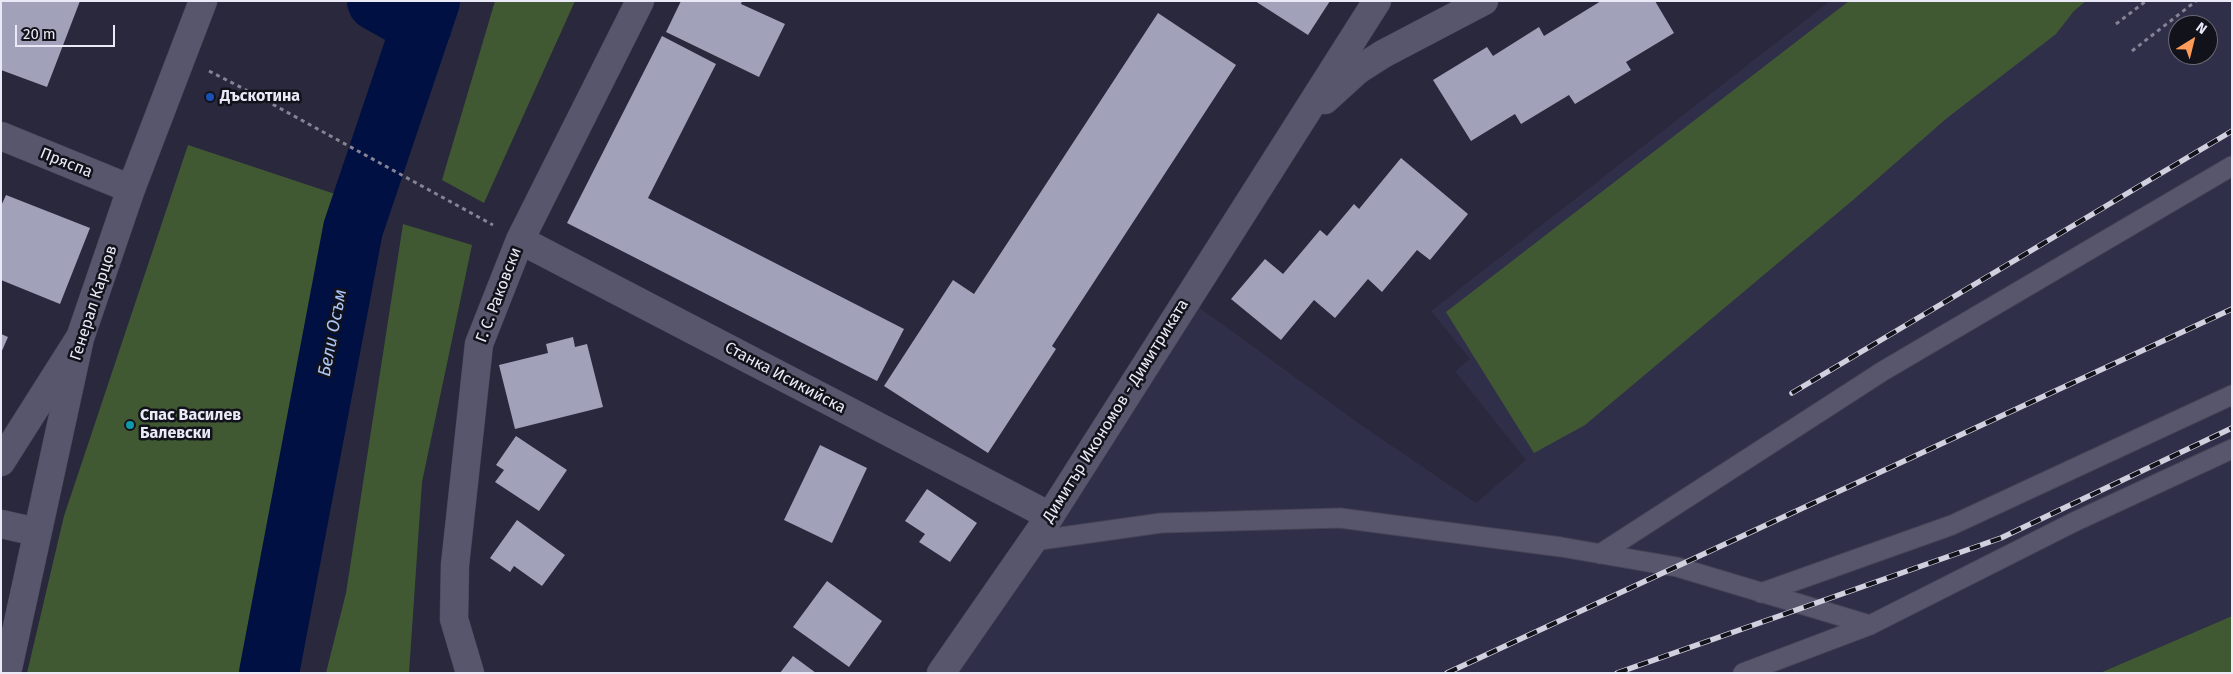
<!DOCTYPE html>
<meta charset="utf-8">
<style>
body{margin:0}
#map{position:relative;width:2233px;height:674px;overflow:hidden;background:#29283c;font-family:"Fira Sans",sans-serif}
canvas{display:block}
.frame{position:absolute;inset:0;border:2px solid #e9e9f7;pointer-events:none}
.north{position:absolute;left:2168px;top:15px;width:50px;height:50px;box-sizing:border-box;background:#12121b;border:1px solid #686873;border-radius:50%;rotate:36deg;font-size:14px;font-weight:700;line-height:20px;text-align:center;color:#e9e9f7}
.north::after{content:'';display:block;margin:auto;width:18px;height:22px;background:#fe9b58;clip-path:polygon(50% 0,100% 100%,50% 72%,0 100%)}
.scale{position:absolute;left:15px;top:25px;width:100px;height:22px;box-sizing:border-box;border:2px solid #e9e9f7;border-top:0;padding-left:6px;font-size:15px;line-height:18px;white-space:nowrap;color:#e9e9f7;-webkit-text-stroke:4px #12121b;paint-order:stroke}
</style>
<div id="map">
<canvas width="2233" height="674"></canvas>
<div class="frame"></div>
<div class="north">N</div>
<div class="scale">20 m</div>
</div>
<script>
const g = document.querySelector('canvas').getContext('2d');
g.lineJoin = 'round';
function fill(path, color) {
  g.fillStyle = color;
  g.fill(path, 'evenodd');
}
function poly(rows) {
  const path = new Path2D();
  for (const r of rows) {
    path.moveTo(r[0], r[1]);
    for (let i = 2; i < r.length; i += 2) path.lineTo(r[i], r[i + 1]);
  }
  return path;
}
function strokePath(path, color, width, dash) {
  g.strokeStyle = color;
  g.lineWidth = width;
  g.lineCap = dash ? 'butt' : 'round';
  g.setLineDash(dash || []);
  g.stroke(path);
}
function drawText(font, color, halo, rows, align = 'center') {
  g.font = font + ' "Fira Sans",sans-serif';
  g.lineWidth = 5;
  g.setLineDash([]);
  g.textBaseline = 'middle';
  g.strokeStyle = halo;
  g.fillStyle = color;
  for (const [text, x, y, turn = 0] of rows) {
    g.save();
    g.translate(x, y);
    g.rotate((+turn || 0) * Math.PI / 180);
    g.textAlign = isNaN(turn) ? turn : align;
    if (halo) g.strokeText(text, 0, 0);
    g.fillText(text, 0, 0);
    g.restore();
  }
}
fill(poly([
 [1830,1,1886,1,2056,34,2074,11,2086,1,2232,1,2232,616,2100,673,938,673,1193,303,1361,425,1476,503,1526,460,1455,371,1470,359,1431,311],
 [2178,25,2208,25,2208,55,2178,55]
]), '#302f49');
fill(poly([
 [495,1,575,1,484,203,442,180],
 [1849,1,2086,1,2074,11,2056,34,1947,118,1853,200,1585,425,1534,453,1446,312],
 [188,145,341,196,247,673,27,673,64,516],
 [403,224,472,245,422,482,409,673,326,673,346,593],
 [2232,616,2232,673,2100,673]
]), '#405933');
strokePath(poly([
 [377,1,422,26],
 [269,673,353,229,430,1]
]), '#011042', 60);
fill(poly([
 [1,1,80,1,47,87,1,70],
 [681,1,742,1,741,4,785,24,759,77,666,32],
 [1255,1,1330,1,1308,35],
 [1601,1,1655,1,1674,33,1626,62,1631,70,1575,104,1569,95,1521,124,1515,114,1471,141,1433,80,1487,47,1493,56,1539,27,1544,36],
 [1158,13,1236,65,1052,346,1056,349,988,453,884,386,953,280,974,294],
 [662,36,716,64,648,198,904,329,877,381,567,223],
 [1401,158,1468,214,1430,260,1417,250,1382,292,1368,279,1335,318,1314,300,1281,340,1231,299,1265,259,1283,274,1320,230,1327,236,1354,204,1359,209],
 [6,195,90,228,60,304,1,280,1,206],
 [1,334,8,337,1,353],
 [573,337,575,347,587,344,603,407,515,429,499,365,548,353,546,344],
 [516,436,567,470,539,511,495,482,504,470,496,465],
 [820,445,867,468,832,543,784,520],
 [927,489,977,523,950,562,919,542,925,534,905,521],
 [517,520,565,555,542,586,514,566,510,572,490,558],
 [827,581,882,621,849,667,793,627],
 [793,656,816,673,780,673]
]), '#a1a1ba');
const lane = poly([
 [1033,541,1161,523,1340,518,1561,547,1677,567,1870,625],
 [1600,554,1883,371,2232,166],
 [1761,593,1952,525,2232,395],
 [1743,673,1870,625,2074,522,2232,449]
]);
const street = poly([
 [1,136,131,189],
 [520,240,1050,516],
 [1,462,79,339],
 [1,524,37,532],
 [470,673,454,619,455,565,479,344,520,240,640,1]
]);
const secondary = poly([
 [1325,100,1358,70,1383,54,1484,1],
 [7,673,80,338,131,189,203,1],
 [941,673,1050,516,1377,1]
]);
strokePath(lane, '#464456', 21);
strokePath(street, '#464456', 29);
strokePath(secondary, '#464456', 29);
strokePath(poly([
 [2116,24,2146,1],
 [2132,51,2196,1],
 [209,71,252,93,493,225]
]), '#848495', 3, [4, 4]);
strokePath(lane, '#57566d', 19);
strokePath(street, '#57566d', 28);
strokePath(secondary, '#57566d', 28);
const rail = poly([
 [1792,393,2232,131],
 [1447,673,2232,309],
 [1617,673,2001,538,2232,428]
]);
strokePath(rail, '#d0d0df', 5.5);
strokePath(rail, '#12121b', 4, [11]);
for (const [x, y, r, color] of [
 [210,97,5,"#1a4fb4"],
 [130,425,5,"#0f9aa8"]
]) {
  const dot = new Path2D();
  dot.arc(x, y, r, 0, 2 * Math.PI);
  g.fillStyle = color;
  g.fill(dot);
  strokePath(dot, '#12121b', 2);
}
drawText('bold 16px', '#e9e9f7', '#12121b', [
 ["Дъскотина",220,97],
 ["Спас Василев",140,416],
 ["Балевски",140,434]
], 'left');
drawText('16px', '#e9e9f7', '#12121b', [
 ["Пряспа",66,163,22],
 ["Г. С. Раковски",499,295,-69],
 ["Генерал Карцов",94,303,-72],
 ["Станка Исикийска",785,378,28],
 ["Димитър Икономов - Димитриката",1116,411,-58]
]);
drawText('italic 18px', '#abc5f8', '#12121b', [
 ["Бели Осъм",333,333,-79]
]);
</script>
